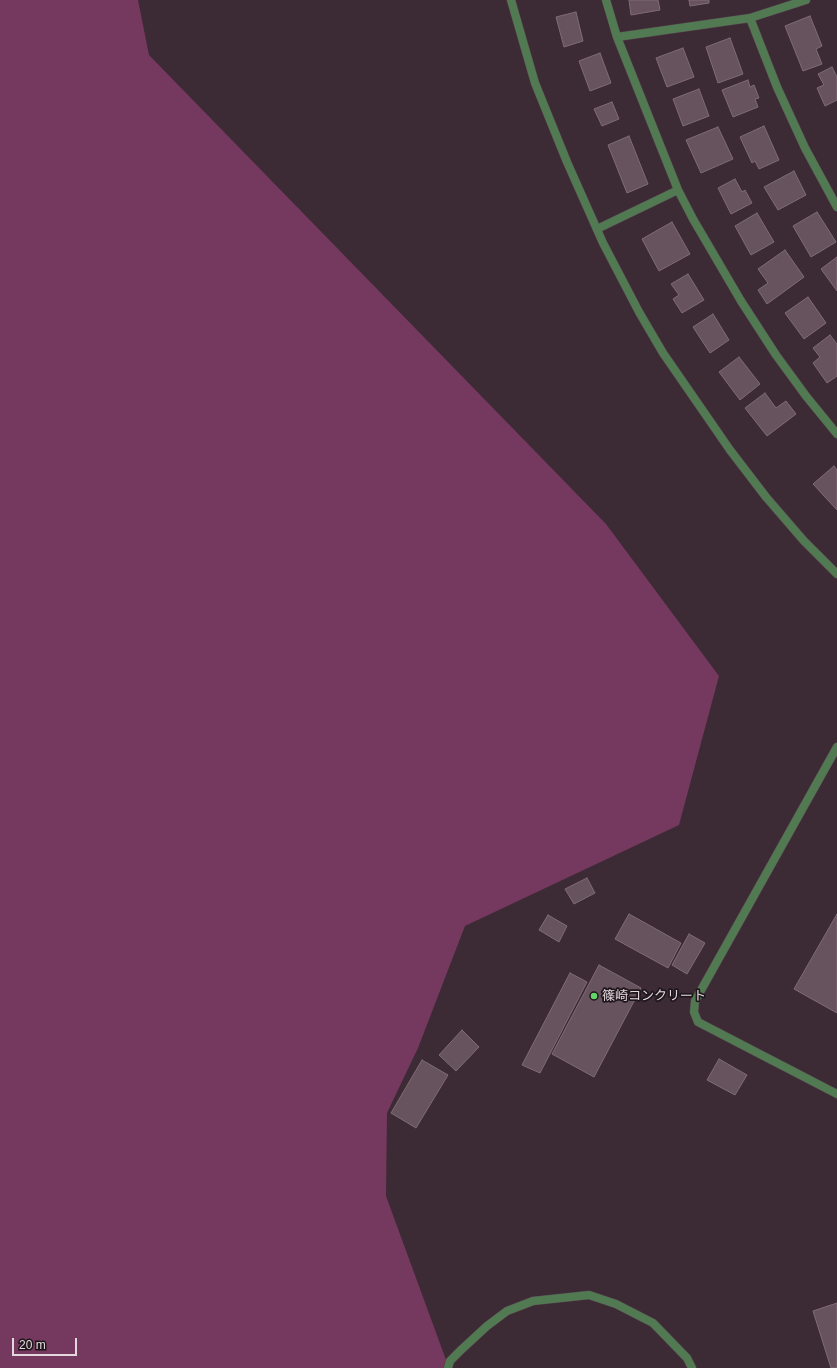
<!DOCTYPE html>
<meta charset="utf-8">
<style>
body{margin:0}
#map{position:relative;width:837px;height:1368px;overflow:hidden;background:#3c2a35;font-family:Arial,sans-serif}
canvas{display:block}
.scale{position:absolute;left:12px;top:1338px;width:65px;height:18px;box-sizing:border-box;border:2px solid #e4d8de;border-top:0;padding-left:5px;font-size:12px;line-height:14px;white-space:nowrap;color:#e4d8de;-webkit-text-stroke:3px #1e161a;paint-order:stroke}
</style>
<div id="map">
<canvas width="837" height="1368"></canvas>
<div class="scale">20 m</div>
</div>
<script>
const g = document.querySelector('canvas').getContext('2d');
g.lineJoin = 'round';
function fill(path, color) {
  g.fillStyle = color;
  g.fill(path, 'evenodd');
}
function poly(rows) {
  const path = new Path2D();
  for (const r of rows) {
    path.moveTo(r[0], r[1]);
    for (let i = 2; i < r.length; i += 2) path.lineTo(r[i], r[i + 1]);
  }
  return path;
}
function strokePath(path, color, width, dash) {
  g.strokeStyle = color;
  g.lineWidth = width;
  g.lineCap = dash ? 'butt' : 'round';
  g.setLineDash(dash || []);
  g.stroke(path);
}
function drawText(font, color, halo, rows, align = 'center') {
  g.font = font + ' Arial,"Noto Sans JP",sans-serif';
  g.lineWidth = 3.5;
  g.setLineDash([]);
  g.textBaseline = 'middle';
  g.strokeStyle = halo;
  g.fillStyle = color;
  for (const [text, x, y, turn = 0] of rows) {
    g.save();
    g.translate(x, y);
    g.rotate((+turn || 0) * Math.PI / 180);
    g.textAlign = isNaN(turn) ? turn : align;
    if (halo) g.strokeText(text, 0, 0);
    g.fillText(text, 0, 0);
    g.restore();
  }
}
fill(poly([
 [0,0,138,0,149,55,606,524,719,676,679,825,465,926,418,1048,387,1113,386,1196,449,1368,0,1368]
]), '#75385e');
const building = poly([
 [629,0,658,0,660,10,631,15,629,0],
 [689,0,709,0,709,3,690,6,689,0],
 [576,12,583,41,564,47,556,17,576,12],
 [810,16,822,46,816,49,822,64,803,71,785,26,810,16],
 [730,38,743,74,718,83,706,47,730,38],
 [683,48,694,77,667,87,656,58,683,48],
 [600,53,611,83,590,91,579,61,600,53],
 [832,67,837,77,837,100,825,106,817,88,824,85,818,74,832,67],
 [748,80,750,87,754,85,759,98,755,99,758,107,733,117,722,90,748,80],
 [699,89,709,116,683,126,673,99,699,89],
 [612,102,619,119,602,126,594,109,612,102],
 [764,126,779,160,759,169,755,161,752,163,740,137,764,126],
 [718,127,733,159,701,173,686,140,718,127],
 [629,136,648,184,627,193,608,145,629,136],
 [794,171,806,195,778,210,764,187,794,171],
 [735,179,742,192,745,190,752,203,731,214,718,188,735,179],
 [817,212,836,242,811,257,793,226,817,212],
 [757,213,774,242,751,255,735,226,757,213],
 [672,222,690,254,659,271,642,239,672,222],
 [785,250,804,277,767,304,758,290,768,283,758,269,785,250],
 [837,257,837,291,821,269,837,257],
 [688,274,704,300,682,313,673,299,679,295,671,284,688,274],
 [808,297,826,323,804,339,785,313,808,297],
 [713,314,729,340,710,353,693,327,713,314],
 [830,335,837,344,837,376,827,383,813,363,820,357,813,348,830,335],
 [739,357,760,384,740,400,719,372,739,357],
 [765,393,776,408,786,401,796,414,767,436,745,408,765,393],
 [834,466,837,470,837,510,813,484,834,466],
 [587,878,595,893,574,904,565,889,587,878],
 [629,914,681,943,668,968,615,939,629,914],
 [837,914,837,1013,794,989,837,914],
 [548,915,567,926,559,942,539,930,548,915],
 [689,934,705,943,687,974,672,965,689,934],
 [599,965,641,988,594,1077,552,1054,599,965],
 [570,973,587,982,540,1073,522,1065,570,973],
 [462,1030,479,1047,456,1071,439,1055,462,1030],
 [719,1059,747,1075,735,1095,707,1080,719,1059],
 [422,1060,448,1075,416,1128,391,1113,422,1060],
 [837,1303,837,1368,831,1368,813,1311,837,1303]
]);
fill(building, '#67535e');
strokePath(building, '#806b77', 1);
const minor = poly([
 [606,0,617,37,678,190,693,219,741,301,776,355,806,396,837,434],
 [750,18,777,87,805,148,837,207],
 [617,37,750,18,806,0],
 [597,229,678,190],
 [837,747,695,1001,694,1012,698,1022,837,1094],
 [448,1368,450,1361,461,1350,487,1326,507,1311,533,1301,589,1295,616,1304,653,1323,687,1358,692,1368]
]);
const tertiary = poly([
 [511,0,535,83,567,162,603,243,639,312,663,353,730,450,766,497,804,541,837,574]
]);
strokePath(minor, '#574650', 9);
strokePath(tertiary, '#574650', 9);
strokePath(minor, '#527a52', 8);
strokePath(tertiary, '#527a52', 8);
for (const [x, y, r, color] of [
 [594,996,4,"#62d469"]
]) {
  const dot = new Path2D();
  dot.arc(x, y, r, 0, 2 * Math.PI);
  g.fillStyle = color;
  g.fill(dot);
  strokePath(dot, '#1e161a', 1.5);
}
drawText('13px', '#e4d8de', '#1e161a', [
 ["篠崎コンクリート",602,996]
], 'left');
</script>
